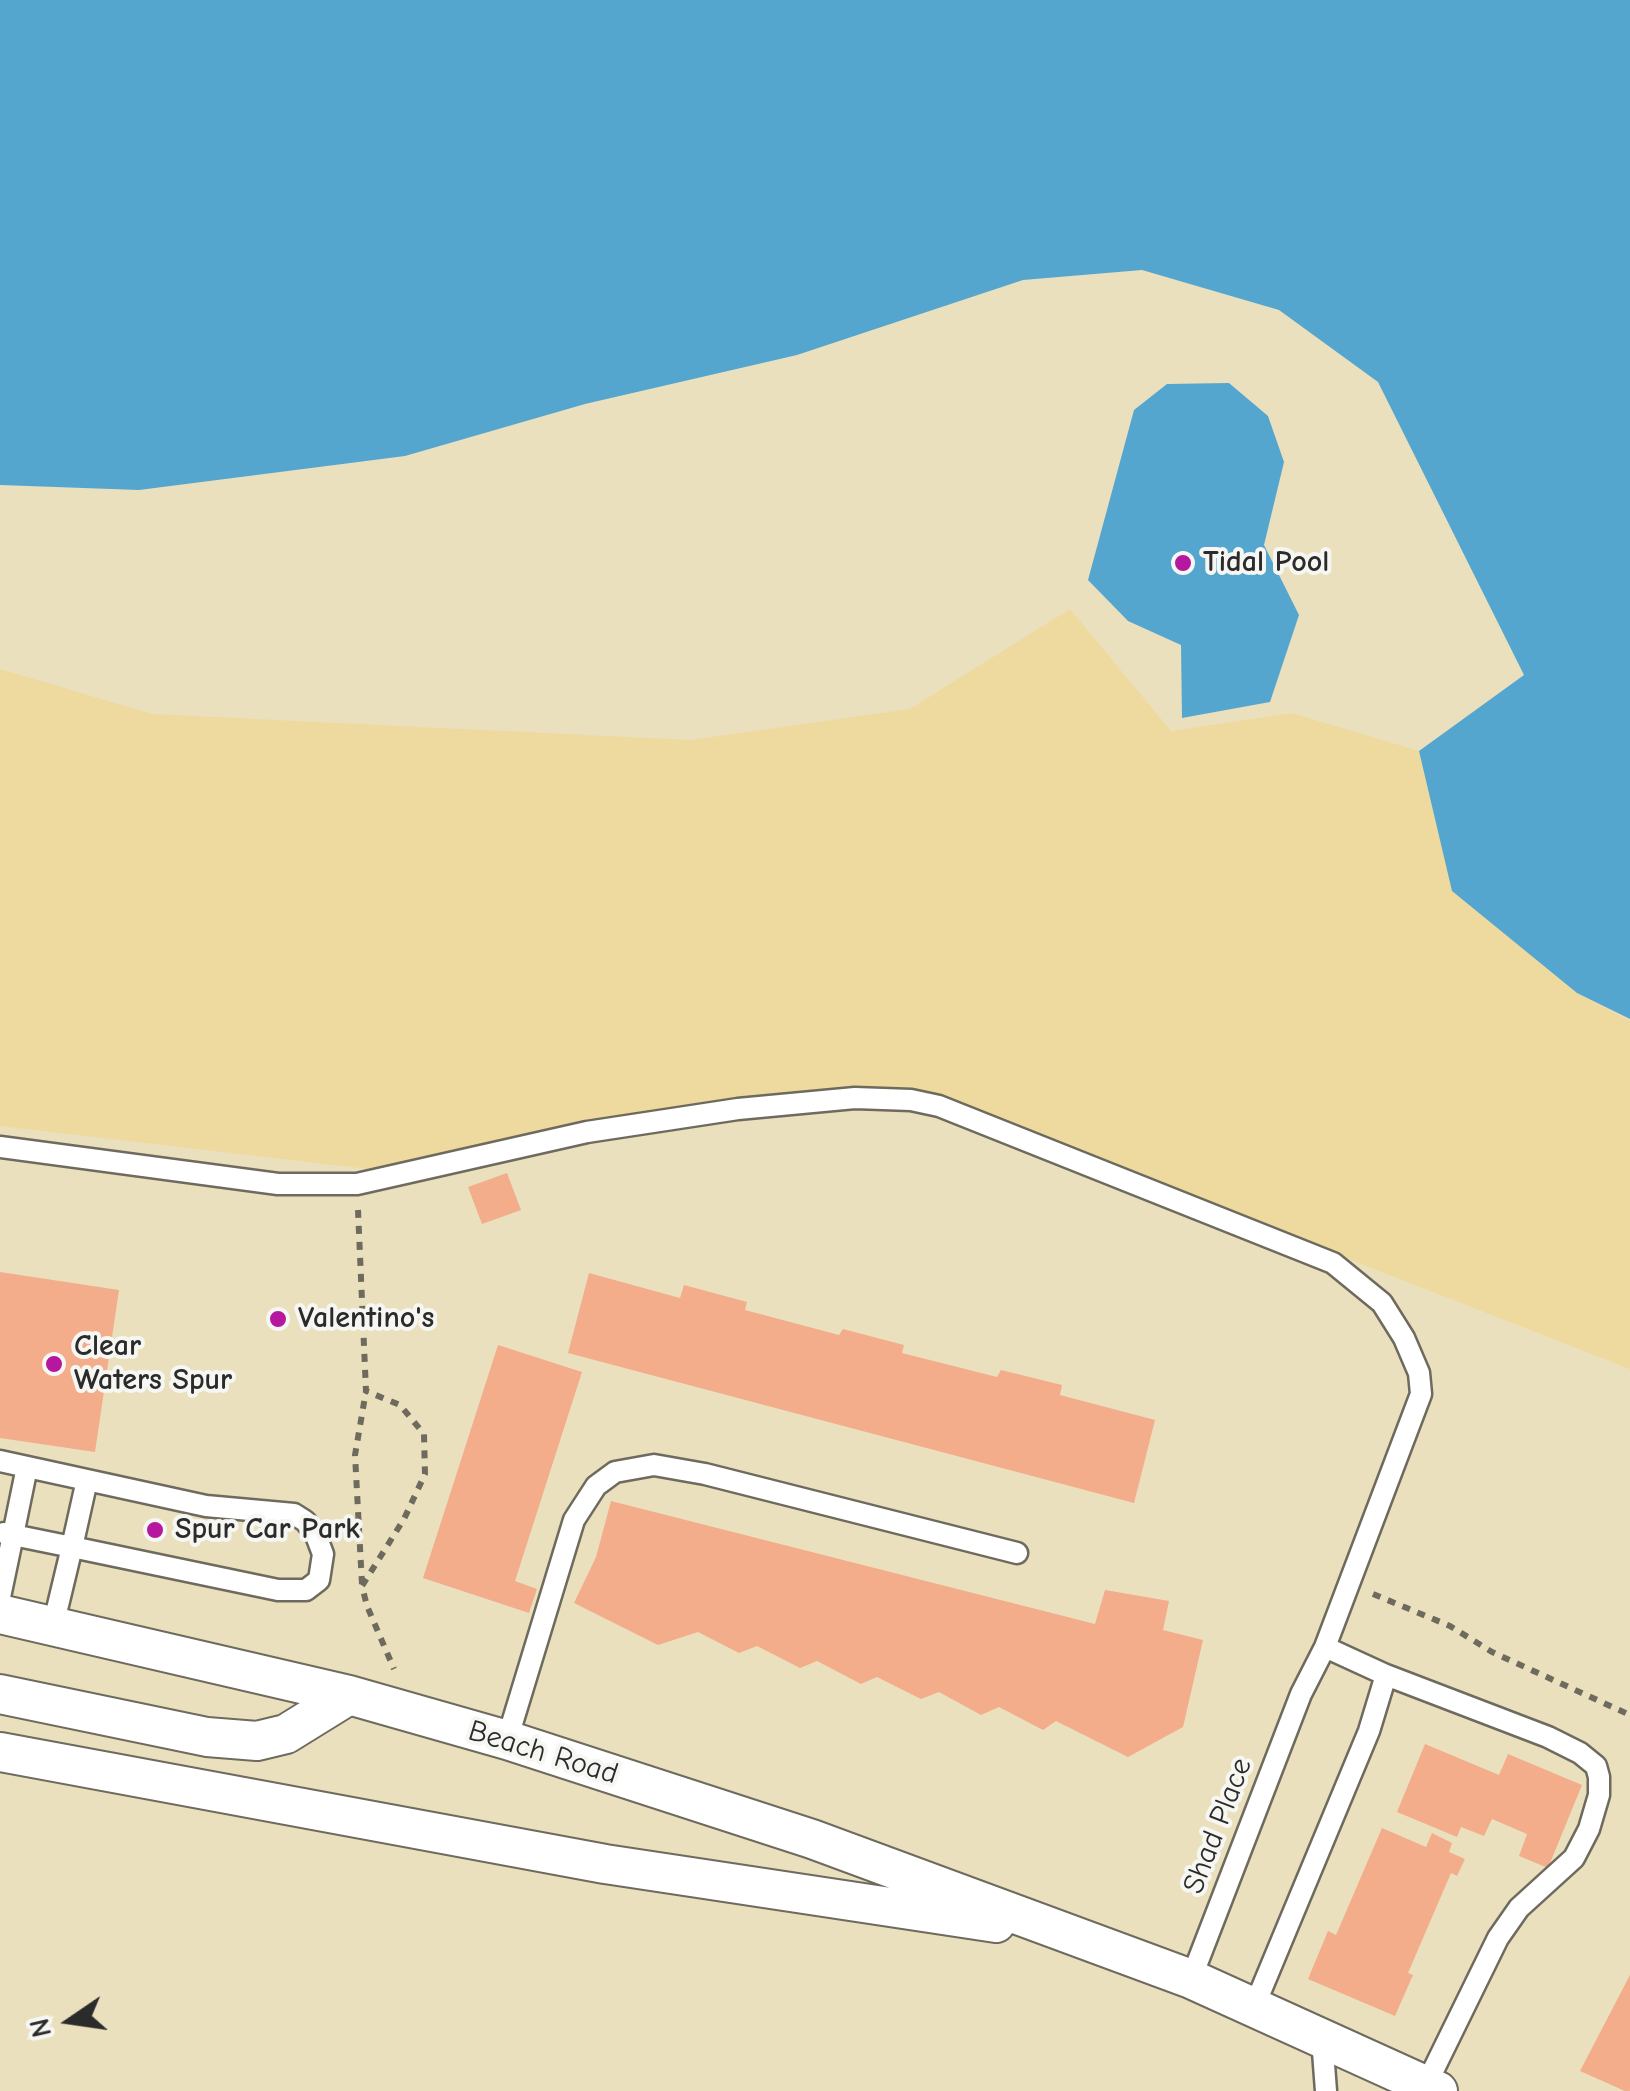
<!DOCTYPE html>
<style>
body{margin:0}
#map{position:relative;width:1630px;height:2091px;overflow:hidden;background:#eae0be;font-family:"Comic Neue",sans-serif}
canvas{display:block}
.north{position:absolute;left:20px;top:1971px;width:100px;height:100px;-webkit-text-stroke:8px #f6f6f2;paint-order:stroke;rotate:257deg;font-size:28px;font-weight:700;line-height:40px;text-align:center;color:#2b2b2b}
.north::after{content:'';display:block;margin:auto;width:35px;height:45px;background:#2b2b2b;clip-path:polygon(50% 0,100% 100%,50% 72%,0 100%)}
</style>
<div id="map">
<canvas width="1630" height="2091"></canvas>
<div class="north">N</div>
</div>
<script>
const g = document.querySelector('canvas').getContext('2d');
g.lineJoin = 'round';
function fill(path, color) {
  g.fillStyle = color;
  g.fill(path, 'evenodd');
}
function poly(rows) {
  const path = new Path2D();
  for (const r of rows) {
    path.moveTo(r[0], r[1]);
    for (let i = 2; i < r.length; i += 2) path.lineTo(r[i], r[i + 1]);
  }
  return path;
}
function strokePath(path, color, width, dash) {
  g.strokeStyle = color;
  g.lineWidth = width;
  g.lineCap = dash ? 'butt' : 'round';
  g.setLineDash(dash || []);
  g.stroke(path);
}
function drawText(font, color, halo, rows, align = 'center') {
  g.font = font + ' "Comic Neue",sans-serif';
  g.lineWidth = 8;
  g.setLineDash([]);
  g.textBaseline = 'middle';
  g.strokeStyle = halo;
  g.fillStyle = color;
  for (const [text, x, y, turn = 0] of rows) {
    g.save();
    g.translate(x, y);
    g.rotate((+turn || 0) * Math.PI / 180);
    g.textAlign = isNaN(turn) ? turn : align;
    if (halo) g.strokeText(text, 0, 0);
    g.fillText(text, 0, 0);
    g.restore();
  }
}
fill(poly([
 [1070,609,1171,731,1292,713,1419,751,1453,891,1577,993,1630,1021,1630,1369,926,1094,368,1169,0,1126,0,669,152,714,690,740,910,709]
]), '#eeda9e');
fill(poly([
 [0,0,1630,0,1630,1019,1577,993,1452,891,1419,751,1524,675,1378,382,1279,310,1142,270,1023,280,797,355,585,404,405,456,139,490,0,485],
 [1229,383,1268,416,1284,462,1264,545,1299,615,1270,702,1182,718,1181,645,1128,621,1088,580,1134,410,1167,384]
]), '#54a6cf');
fill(poly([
 [507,1173,521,1210,482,1224,468,1187],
 [0,1272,119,1290,95,1452,0,1438],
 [589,1273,680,1298,684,1285,747,1302,745,1310,839,1335,843,1329,904,1345,902,1353,997,1377,1001,1370,1062,1385,1060,1395,1155,1420,1134,1503,568,1353],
 [498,1345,582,1372,515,1581,537,1589,529,1613,423,1578],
 [611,1501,1095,1624,1105,1590,1169,1601,1163,1630,1203,1640,1183,1727,1128,1757,1056,1721,1043,1730,999,1707,981,1715,939,1692,921,1699,877,1677,861,1684,817,1661,800,1668,757,1646,739,1653,698,1632,658,1645,574,1603,596,1557],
 [1425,1744,1499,1775,1508,1754,1582,1785,1548,1868,1519,1856,1527,1834,1492,1819,1484,1836,1461,1827,1457,1837,1397,1812],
 [1382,1828,1426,1847,1432,1833,1452,1843,1449,1852,1465,1859,1457,1876,1451,1873,1408,1973,1413,1975,1395,2016,1308,1979,1328,1931,1336,1935],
 [1630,1975,1630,2091,1625,2091,1580,2071]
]), '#f3ad8b');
const service = poly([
 [0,1147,278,1184,357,1184,587,1132,738,1109,855,1098,911,1100,939,1106,1333,1263,1382,1303,1404,1338,1419,1373,1421,1394,1325,1647,1301,1694,1191,1979],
 [0,1461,206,1506,294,1514,305,1521,315,1533,323,1554,319,1580,306,1590,278,1590,72,1547,53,1626],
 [27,1467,13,1535,72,1547,87,1480],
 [0,1597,13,1535,4,1533],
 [1325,1647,1386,1675,1548,1737,1580,1753,1596,1766,1599,1777,1599,1795,1589,1829,1574,1858,1519,1908,1498,1938,1426,2085],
 [507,1740,574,1520,596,1486,615,1472,654,1465,705,1474,1017,1553],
 [1254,2007,1369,1731,1386,1675],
 [1322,2038,1326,2091]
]);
const minor = poly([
 [0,1614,349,1695,507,1740,812,1839,1191,1979,1438,2091],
 [0,1694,207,1737,257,1741,286,1734,349,1695],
 [0,1752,605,1864,996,1923]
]);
strokePath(service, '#6e6a5e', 25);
strokePath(minor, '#6e6a5e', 42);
strokePath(poly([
 [358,1210,366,1391,400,1405,424,1434,425,1474,404,1519,362,1586,367,1606,394,1669],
 [362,1584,355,1455,366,1391],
 [1373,1594,1450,1626,1492,1652,1630,1715]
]), '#6e6a5e', 6, [8, 8]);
strokePath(service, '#fff', 20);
strokePath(minor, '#fff', 38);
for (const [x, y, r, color] of [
 [1183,563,10,"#b5179e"],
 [278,1319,10,"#b5179e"],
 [54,1364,10,"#b5179e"],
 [155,1530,10,"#b5179e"]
]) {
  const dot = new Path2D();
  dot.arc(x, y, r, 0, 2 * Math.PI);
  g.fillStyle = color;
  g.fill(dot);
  strokePath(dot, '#f6f6f2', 4);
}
drawText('bold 30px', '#2b2b2b', '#f6f6f2', [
 ["Tidal Pool",1203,563],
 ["Valentino's",298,1319],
 ["Clear",74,1347],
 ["Waters Spur",74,1381],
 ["Spur Car Park",175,1530]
], 'left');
drawText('30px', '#2b2b2b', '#f6f6f2', [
 ["Beach Road",543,1753,17],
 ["Shad Place",1218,1826,-69]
]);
</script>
